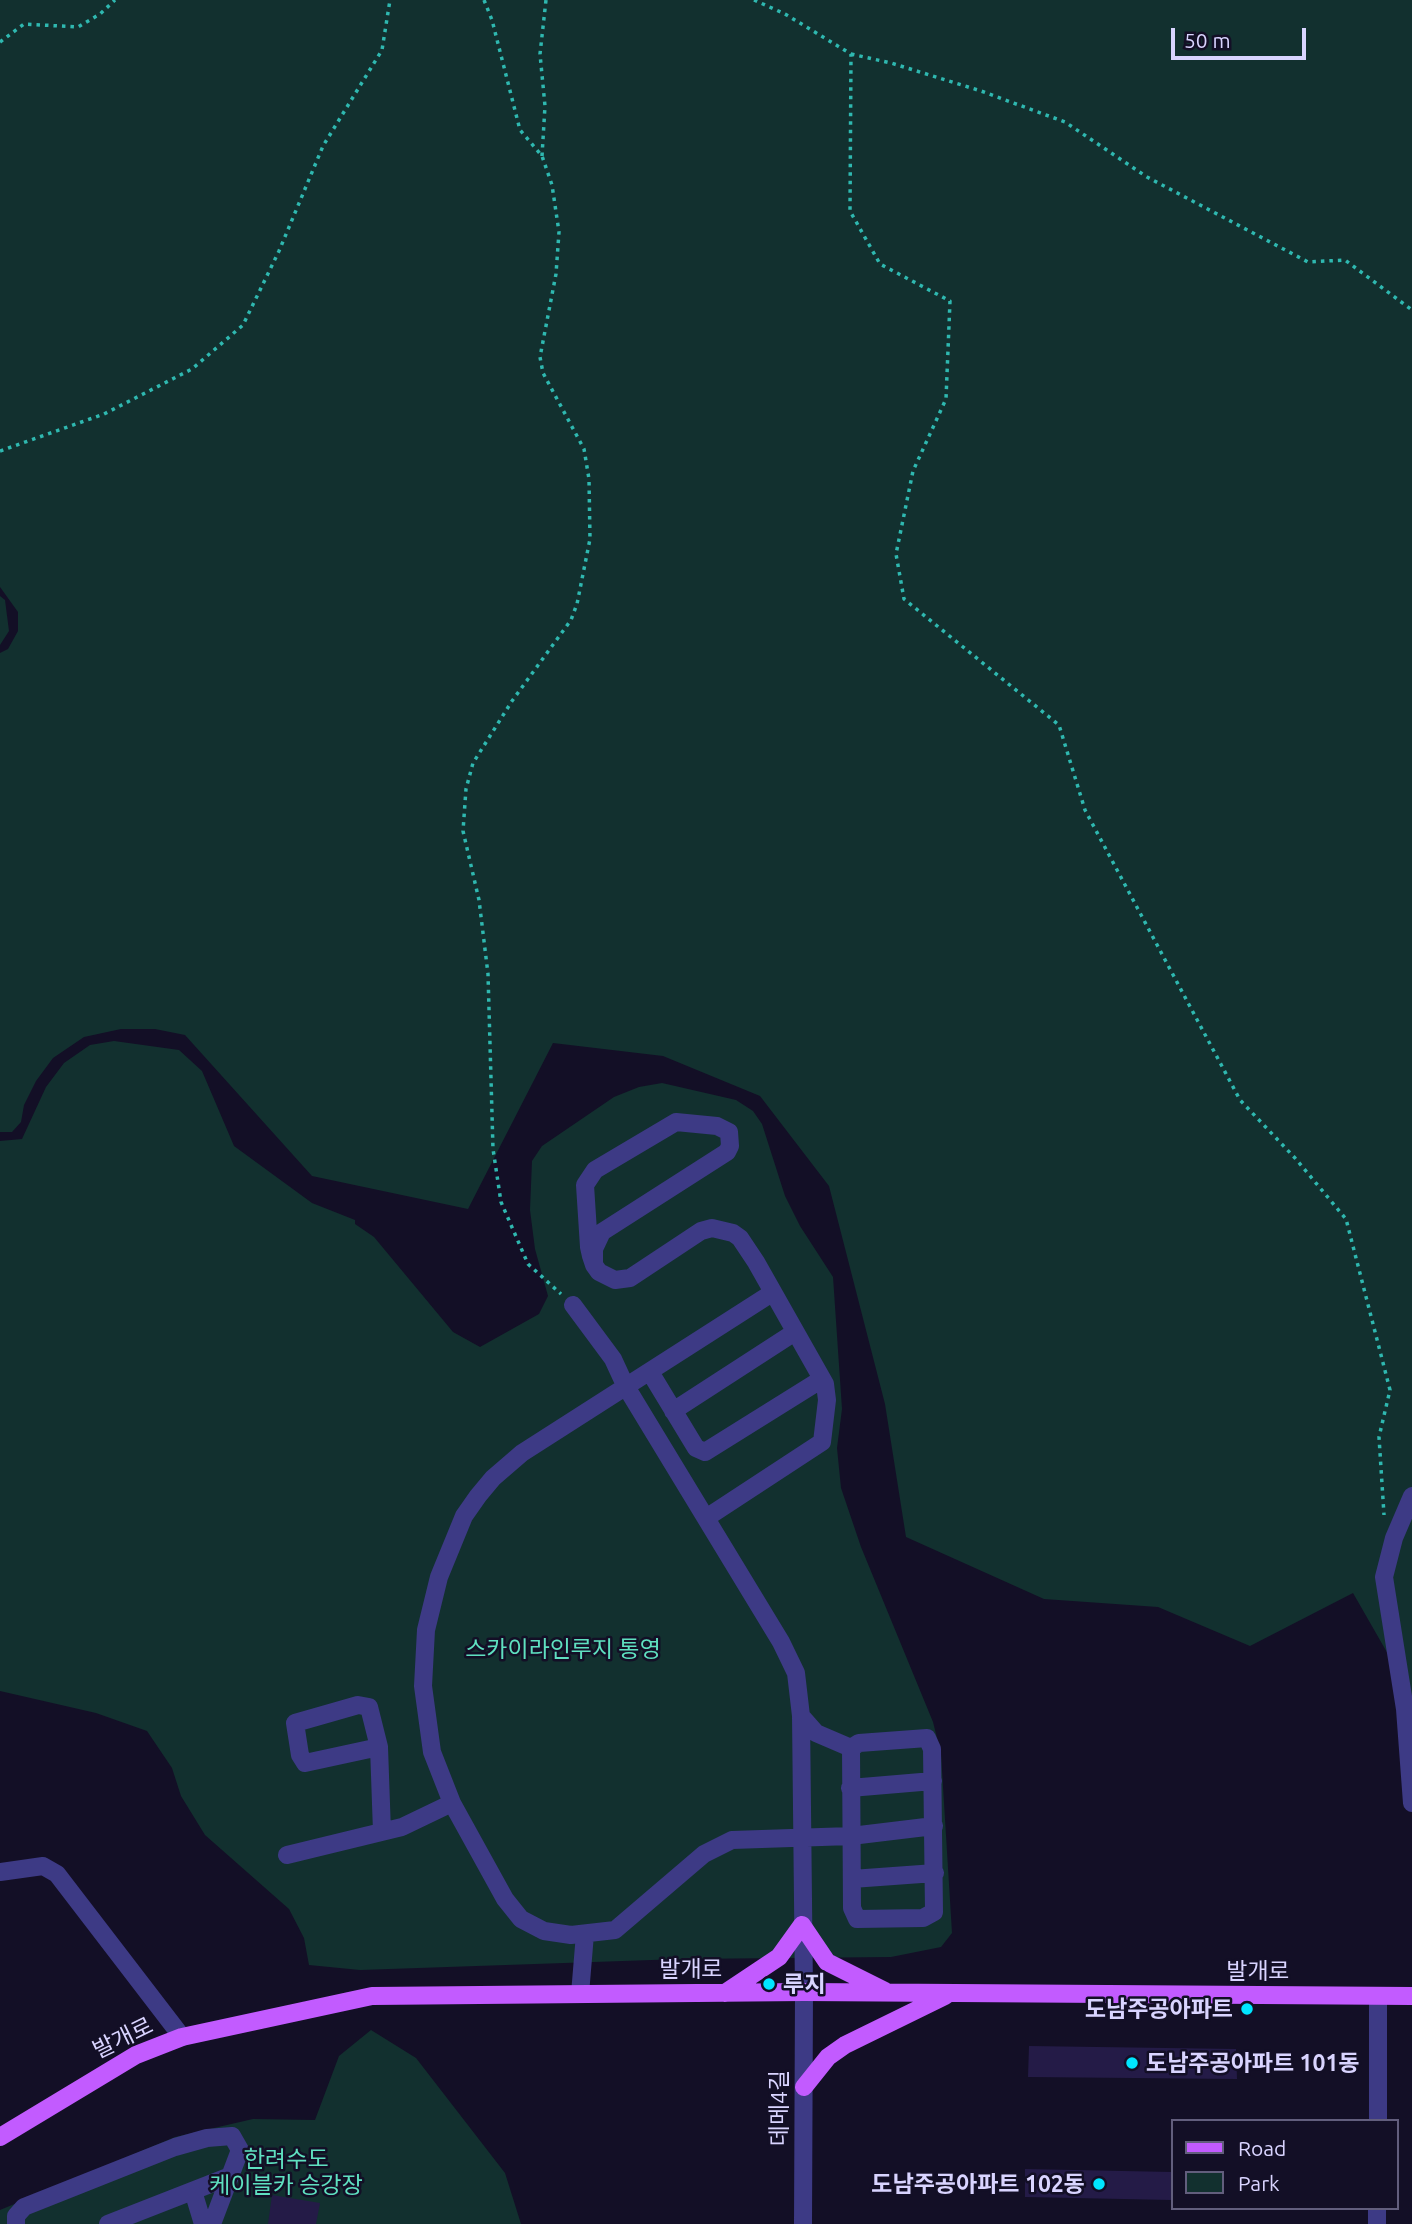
<!DOCTYPE html>
<meta charset="utf-8">
<style>
body{margin:0}
#map{position:relative;width:1412px;height:2224px;overflow:hidden;background:#130f26;font-family:Ubuntu,sans-serif}
canvas{display:block}
.legend{position:absolute;left:1171px;top:2119px;width:228px;height:91px;box-sizing:border-box;background:#130f26;border:2px solid #625e7d;margin:0;padding:9px 12px;list-style:none;font-size:21px;color:#d9d4ff}
.legend li{display:flex;align-items:center;gap:14px;height:35px}
.legend b{width:35px;border:2px solid #625e7d}
.scale{position:absolute;left:1171px;top:28px;width:135px;height:32px;box-sizing:border-box;border:4px solid #d9d4ff;border-top:0;padding-left:9px;font-size:21px;line-height:24px;white-space:nowrap;color:#d9d4ff;-webkit-text-stroke:5px #130f26;paint-order:stroke}
</style>
<div id="map">
<canvas width="1412" height="2224"></canvas>
<ul class="legend">
<li><b style="height:9px;background:#c25bff"></b>Road</li>
<li><b style="height:19px;background:#12302f"></b>Park</li>
</ul>
<div class="scale">50 m</div>
</div>
<script>
const g = document.querySelector('canvas').getContext('2d');
g.lineJoin = 'round';
function fill(path, color) {
  g.fillStyle = color;
  g.fill(path, 'evenodd');
}
function poly(rows) {
  const path = new Path2D();
  for (const r of rows) {
    path.moveTo(r[0], r[1]);
    for (let i = 2; i < r.length; i += 2) path.lineTo(r[i], r[i + 1]);
  }
  return path;
}
function strokePath(path, color, width, dash) {
  g.strokeStyle = color;
  g.lineWidth = width;
  g.lineCap = dash ? 'butt' : 'round';
  g.setLineDash(dash || []);
  g.stroke(path);
}
function drawText(font, color, halo, rows, align = 'center') {
  g.font = font + ' Ubuntu,"Noto Sans KR",sans-serif';
  g.lineWidth = 5;
  g.setLineDash([]);
  g.textBaseline = 'middle';
  g.strokeStyle = halo;
  g.fillStyle = color;
  for (const [text, x, y, turn = 0] of rows) {
    g.save();
    g.translate(x, y);
    g.rotate((+turn || 0) * Math.PI / 180);
    g.textAlign = isNaN(turn) ? turn : align;
    if (halo) g.strokeText(text, 0, 0);
    g.fillText(text, 0, 0);
    g.restore();
  }
}
fill(poly([
 [0,0,1412,0,1412,1696,1353,1593,1250,1646,1158,1607,1044,1599,906,1537,885,1404,829,1186,760,1096,663,1056,553,1043,468,1209,312,1176,185,1035,155,1029,121,1029,84,1037,53,1058,36,1081,24,1105,21,1122,12,1132,0,1132,0,653,8,649,18,631,18,612,0,587],
 [0,596,5,600,9,631,0,645],
 [114,1041,179,1050,202,1071,234,1146,312,1203,355,1220,355,1224,374,1237,453,1332,480,1347,539,1314,548,1296,535,1249,530,1210,532,1161,542,1146,614,1097,639,1087,662,1083,736,1100,753,1111,762,1124,785,1196,800,1226,833,1277,842,1409,837,1448,841,1488,861,1547,933,1722,941,1754,952,1933,941,1947,891,1957,681,1959,360,1970,309,1965,304,1938,289,1909,205,1835,181,1796,172,1768,147,1731,96,1713,0,1691,0,1141,22,1139,46,1087,64,1063,90,1045],
 [371,2030,416,2058,505,2173,521,2224,0,2224,0,2210,175,2137,253,2119,315,2120,339,2056]
]), '#12302f');
fill(poly([
 [1029,2046,1236,2049,1237,2079,1028,2077],
 [1025,2169,1172,2172,1172,2200,1025,2197],
 [272,2195,320,2203,316,2224,268,2224]
]), '#241b47');
strokePath(poly([
 [484,0,492,20,520,130,542,156,552,185,559,232,556,274,540,357,543,373,584,449,589,479,590,539,577,604,571,620,512,701,473,763,466,789,463,831,479,900,488,974,493,1149,501,1202,528,1264,561,1294],
 [754,0,785,14,851,54,850,211,880,264,950,301,946,399,913,471,896,554,904,599,1059,725,1085,810,1240,1100,1295,1158,1346,1219,1390,1390,1379,1437,1384,1515],
 [0,42,24,24,78,27,100,14,115,0],
 [851,54,891,63,981,91,1065,122,1147,177,1308,262,1345,260,1412,310],
 [542,156,545,106,540,54,546,0],
 [0,451,104,414,192,369,243,325,279,251,323,146,382,50,390,0]
]), '#2fb8b0', 3.5, [3.5, 5]);
strokePath(poly([
 [594,1265,594,1249,602,1232,727,1152,730,1146,729,1132,717,1126,676,1122,595,1170,585,1185,589,1247,591,1256,594,1265,599,1272,615,1280,630,1278,701,1231,712,1228,733,1233,740,1238,756,1262,825,1384,827,1400,822,1442,706,1518],
 [772,1293,522,1453,493,1478,478,1496,464,1516,439,1577,426,1630,423,1686,432,1752,452,1803,505,1899,521,1919,544,1931,571,1935,615,1930,704,1854,732,1840,851,1836,934,1826],
 [573,1305,613,1359,625,1385,781,1642,796,1673,801,1716,804,1992,803,2224],
 [650,1372,696,1448,705,1452,822,1379],
 [673,1411,795,1332],
 [1412,1496,1394,1538,1384,1577,1405,1709,1412,1803],
 [801,1716,816,1733,851,1748],
 [927,1738,932,1749,934,1912,923,1918,857,1919,852,1908,851,1748,859,1743,927,1738],
 [379,1747,305,1763,300,1755,295,1723,358,1705,369,1707,379,1747,382,1832],
 [850,1788,933,1781],
 [287,1855,402,1827,452,1803],
 [0,1872,43,1866,57,1874,182,2037],
 [852,1879,935,1873],
 [580,1994,585,1934],
 [1378,2121,1378,1996],
 [193,2191,203,2224],
 [16,2224,16,2216,24,2207,175,2147,207,2138,232,2136,240,2150,212,2224],
 [108,2224,228,2177],
 [1377,2224,1377,2208]
]), '#3d3a85', 18);
strokePath(poly([
 [725,1993,779,1957,802,1925,827,1962,885,1991],
 [804,2087,828,2057,845,2045,945,1996],
 [0,2137,136,2055,182,2037,372,1996,804,1992,1412,1996]
]), '#c25bff', 18);
for (const [x, y, r, color] of [
 [769,1984,7,"#00e5ff"],
 [1247,2009,7,"#00e5ff"],
 [1132,2063,7,"#00e5ff"],
 [1099,2184,7,"#00e5ff"]
]) {
  const dot = new Path2D();
  dot.arc(x, y, r, 0, 2 * Math.PI);
  g.fillStyle = color;
  g.fill(dot);
  strokePath(dot, '#130f26', 2.5);
}
drawText('23px', '#5fe0c0', '#130f26', [
 ["스카이라인루지 통영",563,1649],
 ["한려수도",286,2159],
 ["케이블카 승강장",286,2185]
]);
drawText('23px', '#d9d4ff', '#130f26', [
 ["발개로",691,1969],
 ["발개로",1258,1971],
 ["발개로",123,2038,-26],
 ["데메4길",779,2108,-90]
]);
drawText('bold 23px', '#d9d4ff', '#130f26', [
 ["루지",783,1984],
 ["도남주공아파트",1233,2009,"right"],
 ["도남주공아파트 101동",1146,2063],
 ["도남주공아파트 102동",1085,2184,"right"]
], 'left');
</script>
